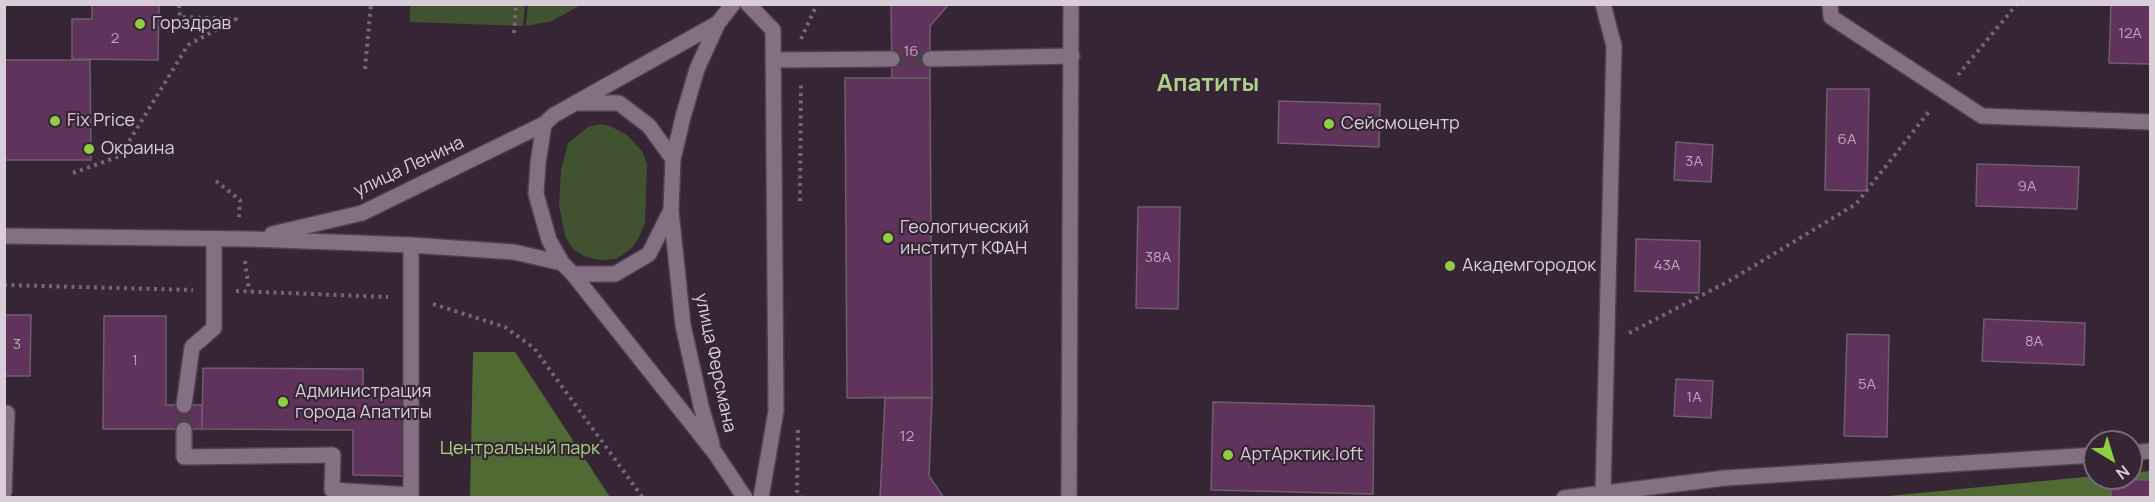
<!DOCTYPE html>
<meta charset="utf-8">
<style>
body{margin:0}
#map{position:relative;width:2155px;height:502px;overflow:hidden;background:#362534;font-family:Manrope,sans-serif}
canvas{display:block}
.frame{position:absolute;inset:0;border:6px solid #d9ced7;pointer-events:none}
.north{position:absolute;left:2083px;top:430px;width:60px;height:60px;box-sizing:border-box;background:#362534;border:2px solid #776975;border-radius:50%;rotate:142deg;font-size:16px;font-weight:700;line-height:24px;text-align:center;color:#d9ced7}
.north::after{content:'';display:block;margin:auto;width:21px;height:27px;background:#8fcd42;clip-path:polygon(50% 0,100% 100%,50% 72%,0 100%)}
</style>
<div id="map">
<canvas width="2155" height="502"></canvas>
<div class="frame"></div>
<div class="north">N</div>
</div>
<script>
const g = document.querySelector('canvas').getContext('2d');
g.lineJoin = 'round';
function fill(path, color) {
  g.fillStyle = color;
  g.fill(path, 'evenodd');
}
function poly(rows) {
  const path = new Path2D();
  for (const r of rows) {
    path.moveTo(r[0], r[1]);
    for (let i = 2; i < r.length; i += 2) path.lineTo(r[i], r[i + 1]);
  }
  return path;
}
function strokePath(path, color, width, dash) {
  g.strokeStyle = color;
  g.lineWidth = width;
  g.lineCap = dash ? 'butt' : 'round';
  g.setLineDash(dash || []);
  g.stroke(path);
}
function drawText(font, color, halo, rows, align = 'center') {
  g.font = font + ' Manrope,sans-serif';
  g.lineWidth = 4.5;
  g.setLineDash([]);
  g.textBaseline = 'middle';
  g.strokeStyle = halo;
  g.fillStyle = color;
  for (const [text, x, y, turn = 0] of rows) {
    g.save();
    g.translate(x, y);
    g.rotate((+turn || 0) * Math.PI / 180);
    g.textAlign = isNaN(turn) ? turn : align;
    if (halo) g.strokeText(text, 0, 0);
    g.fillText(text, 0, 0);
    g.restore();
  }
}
fill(poly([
 [410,5,525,5,523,26,410,22],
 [528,5,528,4,581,5,552,21,526,26],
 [600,124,610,126,627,135,642,151,647,164,645,223,639,237,632,248,616,259,601,260,586,257,573,249,565,236,559,205,561,170,568,143,588,127]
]), '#40522f');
fill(poly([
 [473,352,515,352,610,497,470,497],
 [2150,471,2150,497,1868,498,2095,476,2095,478,2131,478,2131,473]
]), '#4f6a32');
const building = poly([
 [92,4,159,4,158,60,72,59,72,19,92,19,92,4],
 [891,4,949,4,930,26,930,78,892,78,891,4],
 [2111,4,2150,4,2150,64,2109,63,2111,4],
 [4,60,90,60,91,160,4,160,4,60],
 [845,78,930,78,932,397,847,398,845,78],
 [1827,89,1869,89,1867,191,1825,190,1827,89],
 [1279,101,1380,104,1379,147,1278,143,1279,101],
 [1676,142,1713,145,1711,182,1674,180,1676,142],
 [1977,164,2079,167,2077,209,1976,206,1977,164],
 [1138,207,1180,207,1178,309,1136,308,1138,207],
 [1636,239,1700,241,1699,293,1635,291,1636,239],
 [4,315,31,315,30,376,4,376,4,315],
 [104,316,166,316,166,405,202,405,202,429,103,429,104,316],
 [1984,319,2085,323,2084,365,1982,361,1984,319],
 [1847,334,1889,335,1887,437,1844,436,1847,334],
 [203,368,363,369,363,390,404,391,404,476,353,475,353,430,202,429,203,368],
 [1676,379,1713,381,1711,418,1674,416,1676,379],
 [885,398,932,398,929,476,944,498,880,498,885,398],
 [1213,402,1374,406,1373,494,1211,490,1213,402],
 [2111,479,2150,480,2150,498,2111,498,2111,479]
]);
fill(building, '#60335c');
strokePath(building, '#705d6e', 1.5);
strokePath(poly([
 [892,59,930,59],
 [184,430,184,405]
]), '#4e3e4c', 15, [15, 8]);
const minor = poly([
 [748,4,773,30,776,411,761,498],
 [1830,4,1831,17,1982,116,2150,122],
 [930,59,1072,56],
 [773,60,892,59],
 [578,103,619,103,649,126,673,159],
 [544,124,538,163,536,194,549,240,562,263,573,274,715,453,745,498],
 [671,211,683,325,701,406,712,444],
 [272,234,362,213,544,124,554,115,718,23],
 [4,236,251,239,411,245,514,252,562,263],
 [573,274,615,274,649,254,671,210,673,159,683,117,697,69,718,23,733,4],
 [184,405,192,347,214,328,214,240],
 [184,430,184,457,333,455,332,490,411,495,411,245],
 [2131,453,2150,451],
 [4,492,7,413],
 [1603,493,1614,46,1603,4],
 [1069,498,1071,4],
 [1564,498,1725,478,2095,455]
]);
strokePath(minor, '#4e404d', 18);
strokePath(poly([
 [514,33,516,4],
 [801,39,817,4],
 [365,69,371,4],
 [1958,75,2017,4],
 [73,173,120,156,188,45,236,19,180,17,179,4],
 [216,181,240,200,239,217],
 [800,201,801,82],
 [245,261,249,291],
 [4,285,193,290],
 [236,291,388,297],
 [433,304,505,327,534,348,643,498],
 [1629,333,1729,281,1856,204,1931,109],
 [798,430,797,491,802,498]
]), '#766774', 4, [3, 4.5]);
strokePath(minor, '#847082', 15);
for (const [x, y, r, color] of [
 [140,24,6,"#8fcd42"],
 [55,121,6,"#8fcd42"],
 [1329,124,6,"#8fcd42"],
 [89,149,6,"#8fcd42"],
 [888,238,6,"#8fcd42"],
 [1450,266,6,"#8fcd42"],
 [283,402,6,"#8fcd42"],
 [1228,455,6,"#8fcd42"]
]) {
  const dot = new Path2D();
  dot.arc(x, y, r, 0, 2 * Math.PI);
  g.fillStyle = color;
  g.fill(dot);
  strokePath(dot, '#362534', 2);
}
drawText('15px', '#bba7b8', null, [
 ["12А",2130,34],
 ["2",115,39],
 ["16",911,52],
 ["6А",1847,140],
 ["3А",1694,162],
 ["9А",2027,187],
 ["38А",1158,258],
 ["43А",1667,266],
 ["8А",2034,342],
 ["3",17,345],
 ["1",135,361],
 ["5А",1867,385],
 ["1А",1694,398],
 ["12",907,437]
]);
drawText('18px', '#d9ced7', '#362534', [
 ["Горздрав",152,24],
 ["Fix Price",67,121],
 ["Сейсмоцентр",1341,124],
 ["Окраина",101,149],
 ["Геологический",900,228],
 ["институт КФАН",900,249],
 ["Академгородок",1462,266],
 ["Администрация",295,392],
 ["города Апатиты",295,413],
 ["АртАрктик.loft",1240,455]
], 'left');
drawText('18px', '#d9ced7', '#362534', [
 ["улица Ленина",409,167,-25],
 ["улица Ферсмана",715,363,78]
]);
drawText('18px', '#aad481', '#362534', [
 ["Центральный парк",520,449]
]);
drawText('bold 24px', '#accf8a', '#362534', [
 ["Апатиты",1208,84]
]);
</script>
